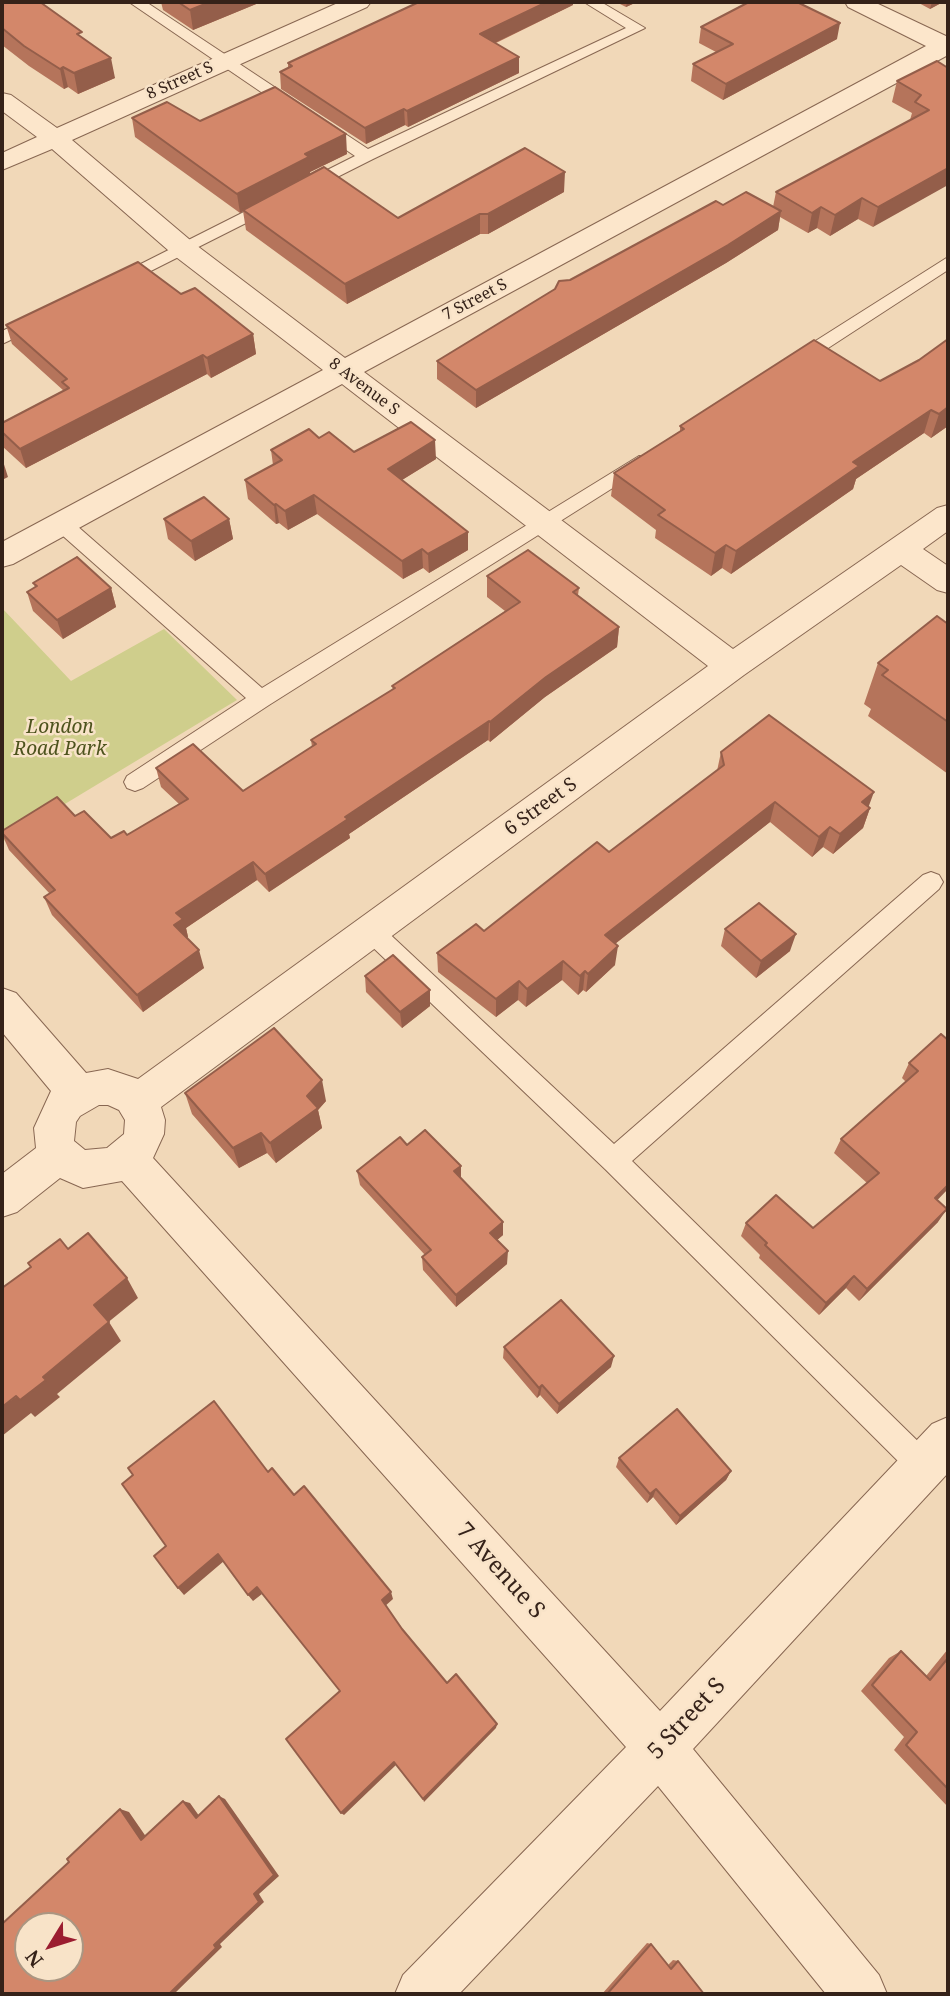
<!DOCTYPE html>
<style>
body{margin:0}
#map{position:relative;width:950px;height:1996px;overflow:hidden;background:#f1d8b8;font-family:"Noto Serif",serif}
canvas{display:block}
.frame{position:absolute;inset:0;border:4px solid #352219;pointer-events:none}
.north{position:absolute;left:14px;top:1912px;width:70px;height:70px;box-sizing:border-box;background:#f8e3c8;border:2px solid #aa9682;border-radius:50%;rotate:232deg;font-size:19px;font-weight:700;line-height:28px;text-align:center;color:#352219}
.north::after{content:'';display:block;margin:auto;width:24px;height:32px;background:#9b1d30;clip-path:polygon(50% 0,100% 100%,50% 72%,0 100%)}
</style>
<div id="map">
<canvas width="950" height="1996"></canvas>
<div class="frame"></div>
<div class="north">N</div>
</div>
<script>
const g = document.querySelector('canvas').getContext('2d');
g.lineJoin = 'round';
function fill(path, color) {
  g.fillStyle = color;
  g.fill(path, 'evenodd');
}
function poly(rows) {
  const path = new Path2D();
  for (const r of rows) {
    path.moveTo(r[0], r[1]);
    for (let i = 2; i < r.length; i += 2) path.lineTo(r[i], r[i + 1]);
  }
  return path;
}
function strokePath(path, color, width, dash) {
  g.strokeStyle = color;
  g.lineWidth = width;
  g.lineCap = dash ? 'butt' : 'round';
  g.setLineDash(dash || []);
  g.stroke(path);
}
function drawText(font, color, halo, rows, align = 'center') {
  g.font = font + ' "Noto Serif",serif';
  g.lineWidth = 5;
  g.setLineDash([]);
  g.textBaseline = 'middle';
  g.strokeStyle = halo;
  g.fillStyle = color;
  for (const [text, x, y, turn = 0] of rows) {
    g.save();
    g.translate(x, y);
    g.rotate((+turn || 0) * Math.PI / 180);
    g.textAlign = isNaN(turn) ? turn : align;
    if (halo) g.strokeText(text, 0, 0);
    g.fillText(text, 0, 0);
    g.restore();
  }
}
fill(poly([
 [2,608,71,681,164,629,237,700,2,842]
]), '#cfce8c');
const service = poly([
 [129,2,146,2,368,149,626,28,584,2,601,2,645,28,373,159,119,287,113,286,110,282,113,278,355,156,129,2],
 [948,257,948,270,799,367,787,367,784,363,787,359,948,257],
 [39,314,45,316,48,320,45,324,2,344,2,331,39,314],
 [639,456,646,457,649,462,646,467,269,705,143,788,135,791,127,788,124,782,127,776,246,698,54,528,51,523,54,518,68,518,262,688,639,456],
 [931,872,939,875,943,882,939,889,632,1161,934,1457,939,1467,934,1477,924,1482,914,1477,605,1169,364,939,360,932,364,925,372,922,380,925,614,1144,923,875,931,872]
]);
const minor = poly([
 [340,2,371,2,367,7,72,140,196,245,345,358,926,46,848,7,845,2,874,2,948,37,948,55,364,372,733,649,937,508,948,505,948,531,923,549,948,566,948,593,937,590,901,565,744,675,161,1107,165,1120,164,1134,153,1158,660,1711,932,1424,948,1417,948,1473,693,1749,879,1975,887,1994,826,1994,658,1786,459,1994,395,1994,403,1975,626,1747,122,1181,83,1188,60,1178,17,1212,2,1217,2,1174,36,1148,34,1128,51,1091,2,1032,2,988,16,993,86,1073,108,1069,138,1079,708,666,342,384,13,564,2,567,2,542,323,370,176,257,52,149,2,170,2,153,37,137,2,111,2,93,11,95,57,128,340,2],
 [99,1105,108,1105,119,1110,125,1120,124,1134,107,1148,85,1150,74,1141,76,1122,80,1116,99,1105]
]);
strokePath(service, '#886752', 2);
strokePath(minor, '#886752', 2);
fill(service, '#fce6cb');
fill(minor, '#fce6cb');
fill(poly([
 [2,2,83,38,115,78,78,94,68,87,64,89,29,66,2,45],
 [161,2,261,2,193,30,163,10],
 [616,2,637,2,626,7],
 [917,2,943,2,930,9],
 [573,5,496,43,519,73,408,127,405,125,366,144,281,89,280,72,288,68,288,63],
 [701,27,837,39,723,100,691,81,693,64,716,52,699,43],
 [948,68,873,227,858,219,830,236,817,228,808,233,780,217,778,230,726,263,476,408,437,379,437,361,570,280,723,205,773,207,776,192,910,120,912,113,892,102,897,81],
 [132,118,200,121,347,154,310,172,310,174,398,218,564,192,488,234,480,234,347,304,246,230,243,211,240,213,135,137],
 [181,294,253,334,256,354,211,378,207,374,26,468,2,446,2,423,64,391,12,344,6,325],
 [948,339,948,426,931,438,924,433,856,479,853,489,731,574,722,568,711,576,655,538,656,530,611,496,614,473,680,431,680,426,880,381,919,360],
 [319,438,354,452,436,459,402,480,468,532,468,550,429,573,423,568,403,579,317,514,288,530,279,523,276,524,248,499,245,480,273,465,271,450],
 [164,519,229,519,233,539,195,561,168,539],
 [487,576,579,588,578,595,619,627,617,647,545,697,490,742,488,740,349,834,350,838,269,892,257,880,186,928,188,937,187,938,204,968,143,1012,52,915,44,897,50,894,9,850,2,834,2,831,75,816,111,838,127,835,179,804,161,787,156,768,243,791,312,747,311,740,393,690,392,686,505,611,487,597],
 [33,583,111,588,116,607,63,639,33,611,27,592,35,587],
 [948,624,948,774,868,716,871,709,864,704,878,663],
 [721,752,869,807,870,808,863,828,833,854,823,847,812,857,770,822,615,944,615,965,586,992,583,990,578,995,562,980,526,1007,518,1000,496,1017,438,972,437,953,484,931,609,852,717,771],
 [725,929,790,951,756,978,721,946],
 [365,976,430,990,430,1006,402,1028,366,992],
 [941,1034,937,1201,938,1222,859,1301,846,1288,819,1315,759,1258,760,1255,741,1236,746,1223,813,1228,867,1183,834,1153,841,1139,906,1082,902,1078,909,1063],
 [185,1093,326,1101,318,1110,322,1128,276,1163,267,1153,239,1168,192,1114],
 [407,1145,461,1166,461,1178,503,1235,497,1240,507,1264,456,1307,423,1270,422,1257,425,1255,360,1185,357,1171],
 [504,1347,611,1367,557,1414,540,1395,537,1398,503,1358],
 [619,1458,731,1471,726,1480,676,1525,653,1497,647,1503,616,1467],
 [948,1649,948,1807,894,1750,904,1737,861,1691,889,1658,901,1651,926,1676],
 [647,1943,651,1944,668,1965,673,1960,678,1961,704,1994,602,1994]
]), '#b5745b');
fill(poly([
 [210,2,261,2,193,30,190,10],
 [547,2,573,2,573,5,480,50,480,34],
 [627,2,637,2,626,7],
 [932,2,943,2,930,9],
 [840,23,837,39,723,100,726,84],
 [519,57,519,73,408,127,407,111],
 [111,58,115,78,78,94,74,73],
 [63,67,68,87,64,89,60,69],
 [404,109,405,125,366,144,365,128],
 [346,134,347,154,310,172,311,176,240,213,237,194,305,154],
 [948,168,948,185,873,227,878,207],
 [565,172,564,192,488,234,488,214],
 [862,198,858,219,830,236,835,215],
 [821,207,817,228,808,233,812,213],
 [781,211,778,230,726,263,476,408,476,390],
 [480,214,480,234,347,304,345,284],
 [253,334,256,354,211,378,207,358],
 [203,355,207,374,26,468,20,449],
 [948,407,948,426,931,438,939,414],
 [931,410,924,433,856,479,853,489,731,574,736,551,853,462],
 [435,440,436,459,389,488,388,469],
 [2,458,8,477,2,480],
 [314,495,317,514,288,530,285,511],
 [276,504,279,523,276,524,274,505],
 [229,519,233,539,195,561,191,541],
 [468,532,468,550,429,573,428,554],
 [726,545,722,568,711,576,715,553],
 [422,549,423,568,403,579,402,561],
 [111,588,116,607,63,639,57,620],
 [619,627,617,647,545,697,490,742,490,722,546,677],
 [489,721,488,740,349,834,350,838,269,892,265,874,345,817],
 [874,792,867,811,870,808,863,828,833,854,840,834,862,802],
 [775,802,770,822,602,954,605,935],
 [830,827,823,847,812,857,819,837],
 [253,862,257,880,186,928,188,937,180,943,174,925,176,913],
 [796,934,790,951,756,978,761,961],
 [618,946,615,965,586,992,588,974],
 [199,950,204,968,143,1012,137,995],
 [563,961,562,980,526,1007,527,989],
 [585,971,583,990,578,995,580,976],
 [519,981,518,1000,496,1017,496,999],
 [430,990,430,1006,402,1028,400,1012],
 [322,1080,326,1101,318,1110,322,1128,276,1163,270,1143,307,1096],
 [261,1133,267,1153,239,1168,233,1148],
 [461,1166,461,1180,454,1171],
 [948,1185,948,1189,926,1212,935,1198],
 [947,1209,938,1222,859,1301,867,1289],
 [503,1222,503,1235,490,1246,490,1233],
 [508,1251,507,1264,456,1307,456,1295],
 [854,1276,846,1288,819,1315,826,1303],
 [127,1278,138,1298,106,1324,94,1305],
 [109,1322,121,1341,57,1394,60,1397,35,1417,31,1413,2,1436,2,1407,43,1377],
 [614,1356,611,1367,557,1414,559,1404],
 [542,1385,540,1395,537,1398,539,1388],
 [731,1471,726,1480,676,1525,680,1516],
 [656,1489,653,1497,647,1503,650,1494],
 [218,1554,224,1561,184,1595,178,1588],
 [257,1587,262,1594,253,1601,248,1595],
 [391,1592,393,1599,384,1607,382,1600],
 [497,1724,496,1728,424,1802,423,1799],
 [394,1762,396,1765,344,1815,341,1813],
 [219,1796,225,1799,279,1876,259,1894,264,1902,220,1944,222,1947,174,1994,169,1994,254,1894],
 [183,1801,190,1803,202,1820,196,1818],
 [120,1809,129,1812,149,1841,141,1840]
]), '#945e4a');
const building = poly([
 [2,2,40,2,82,32,77,34,111,58,74,73,63,67,60,69,24,46,2,28,2,2],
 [178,2,210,2,190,10,178,2],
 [419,2,547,2,480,34,519,57,407,111,404,109,365,128,280,72,292,66,288,63,419,2],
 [749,2,797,2,840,23,726,84,693,64,733,44,701,27,749,2],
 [937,61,948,68,948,168,878,207,862,198,835,215,821,207,812,213,776,192,929,110,915,102,921,95,897,81,937,61],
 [275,87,346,134,305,154,309,157,237,194,132,118,167,102,200,121,275,87],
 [525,148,565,172,488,214,480,214,345,284,243,210,324,167,398,218,525,148],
 [746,192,781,211,728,245,476,390,437,361,555,289,559,281,570,280,716,201,723,205,746,192],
 [138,262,181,294,195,288,253,334,207,358,203,355,20,449,2,432,2,423,69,388,62,382,67,379,6,325,138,262],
 [948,339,948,407,939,414,931,410,853,462,859,466,736,551,726,545,715,553,658,515,665,510,614,473,684,429,680,426,814,340,880,381,919,360,948,339],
 [411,422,435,440,388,469,468,532,428,554,422,549,402,561,314,495,285,511,276,504,274,505,245,480,282,460,271,450,309,429,319,438,329,432,354,452,411,422],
 [204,497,229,519,191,541,164,519,204,497],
 [528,550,579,588,573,592,619,627,546,677,490,722,489,721,345,817,348,819,265,874,253,862,176,913,183,919,174,925,199,950,137,995,44,897,55,890,2,833,2,831,57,797,75,816,84,811,111,838,124,831,127,835,188,799,156,768,193,744,243,791,316,744,311,740,395,688,392,686,520,602,487,576,528,550],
 [77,557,111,588,57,620,27,592,37,586,33,583,77,557],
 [937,616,948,624,948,722,882,675,888,670,878,663,937,616],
 [769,715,874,792,862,802,870,808,840,834,830,827,819,837,775,802,605,935,618,946,588,974,585,971,580,976,563,961,527,989,519,981,496,999,437,953,476,924,484,931,597,842,609,852,724,765,721,752,769,715],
 [759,903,796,934,761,961,725,929,759,903],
 [393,955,430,990,400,1012,365,976,393,955],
 [274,1028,322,1080,307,1096,318,1108,270,1143,261,1133,233,1148,185,1093,274,1028],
 [941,1034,948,1040,948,1185,935,1198,947,1209,867,1289,854,1276,826,1303,765,1245,767,1243,746,1223,776,1195,813,1228,879,1173,841,1139,918,1071,909,1063,941,1034],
 [425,1130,461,1166,454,1171,503,1222,490,1233,508,1251,456,1295,422,1257,431,1250,357,1171,400,1137,407,1145,425,1130],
 [88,1233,127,1278,94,1305,109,1322,43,1377,46,1380,20,1400,16,1396,2,1407,2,1288,31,1267,28,1263,60,1239,68,1249,88,1233],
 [561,1300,614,1356,559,1404,542,1385,539,1388,504,1347,561,1300],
 [214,1401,268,1472,272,1468,294,1495,304,1486,391,1592,382,1600,402,1629,447,1683,456,1674,497,1724,423,1799,394,1762,341,1813,286,1739,340,1691,257,1587,248,1595,218,1554,178,1588,154,1556,166,1546,122,1484,133,1475,128,1468,214,1401],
 [677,1409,731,1471,680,1516,656,1489,650,1494,619,1458,677,1409],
 [901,1651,930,1680,948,1658,948,1789,906,1745,917,1732,872,1685,901,1651],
 [219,1796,274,1875,254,1894,259,1902,214,1945,216,1948,169,1994,2,1994,2,1924,69,1862,67,1859,120,1809,141,1840,183,1801,196,1818,219,1796],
 [28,1926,70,1926,70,1968,28,1968,28,1926],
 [651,1944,671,1969,678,1961,704,1994,607,1994,651,1944]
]);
fill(building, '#d3876a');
strokePath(building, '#945e4a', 2);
drawText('16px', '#352219', '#f8e3c8', [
 ["8 Street S",180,81,-24],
 ["7 Street S",475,300,-28],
 ["8 Avenue S",364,387,37]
]);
drawText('italic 19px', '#4d531d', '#f8e3c8', [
 ["London",60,728],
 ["Road Park",60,750]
]);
drawText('19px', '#352219', '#f8e3c8', [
 ["6 Street S",541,807,-36]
]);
drawText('23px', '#352219', '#f8e3c8', [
 ["7 Avenue S",500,1571,48],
 ["5 Street S",687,1719,-47]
]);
</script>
